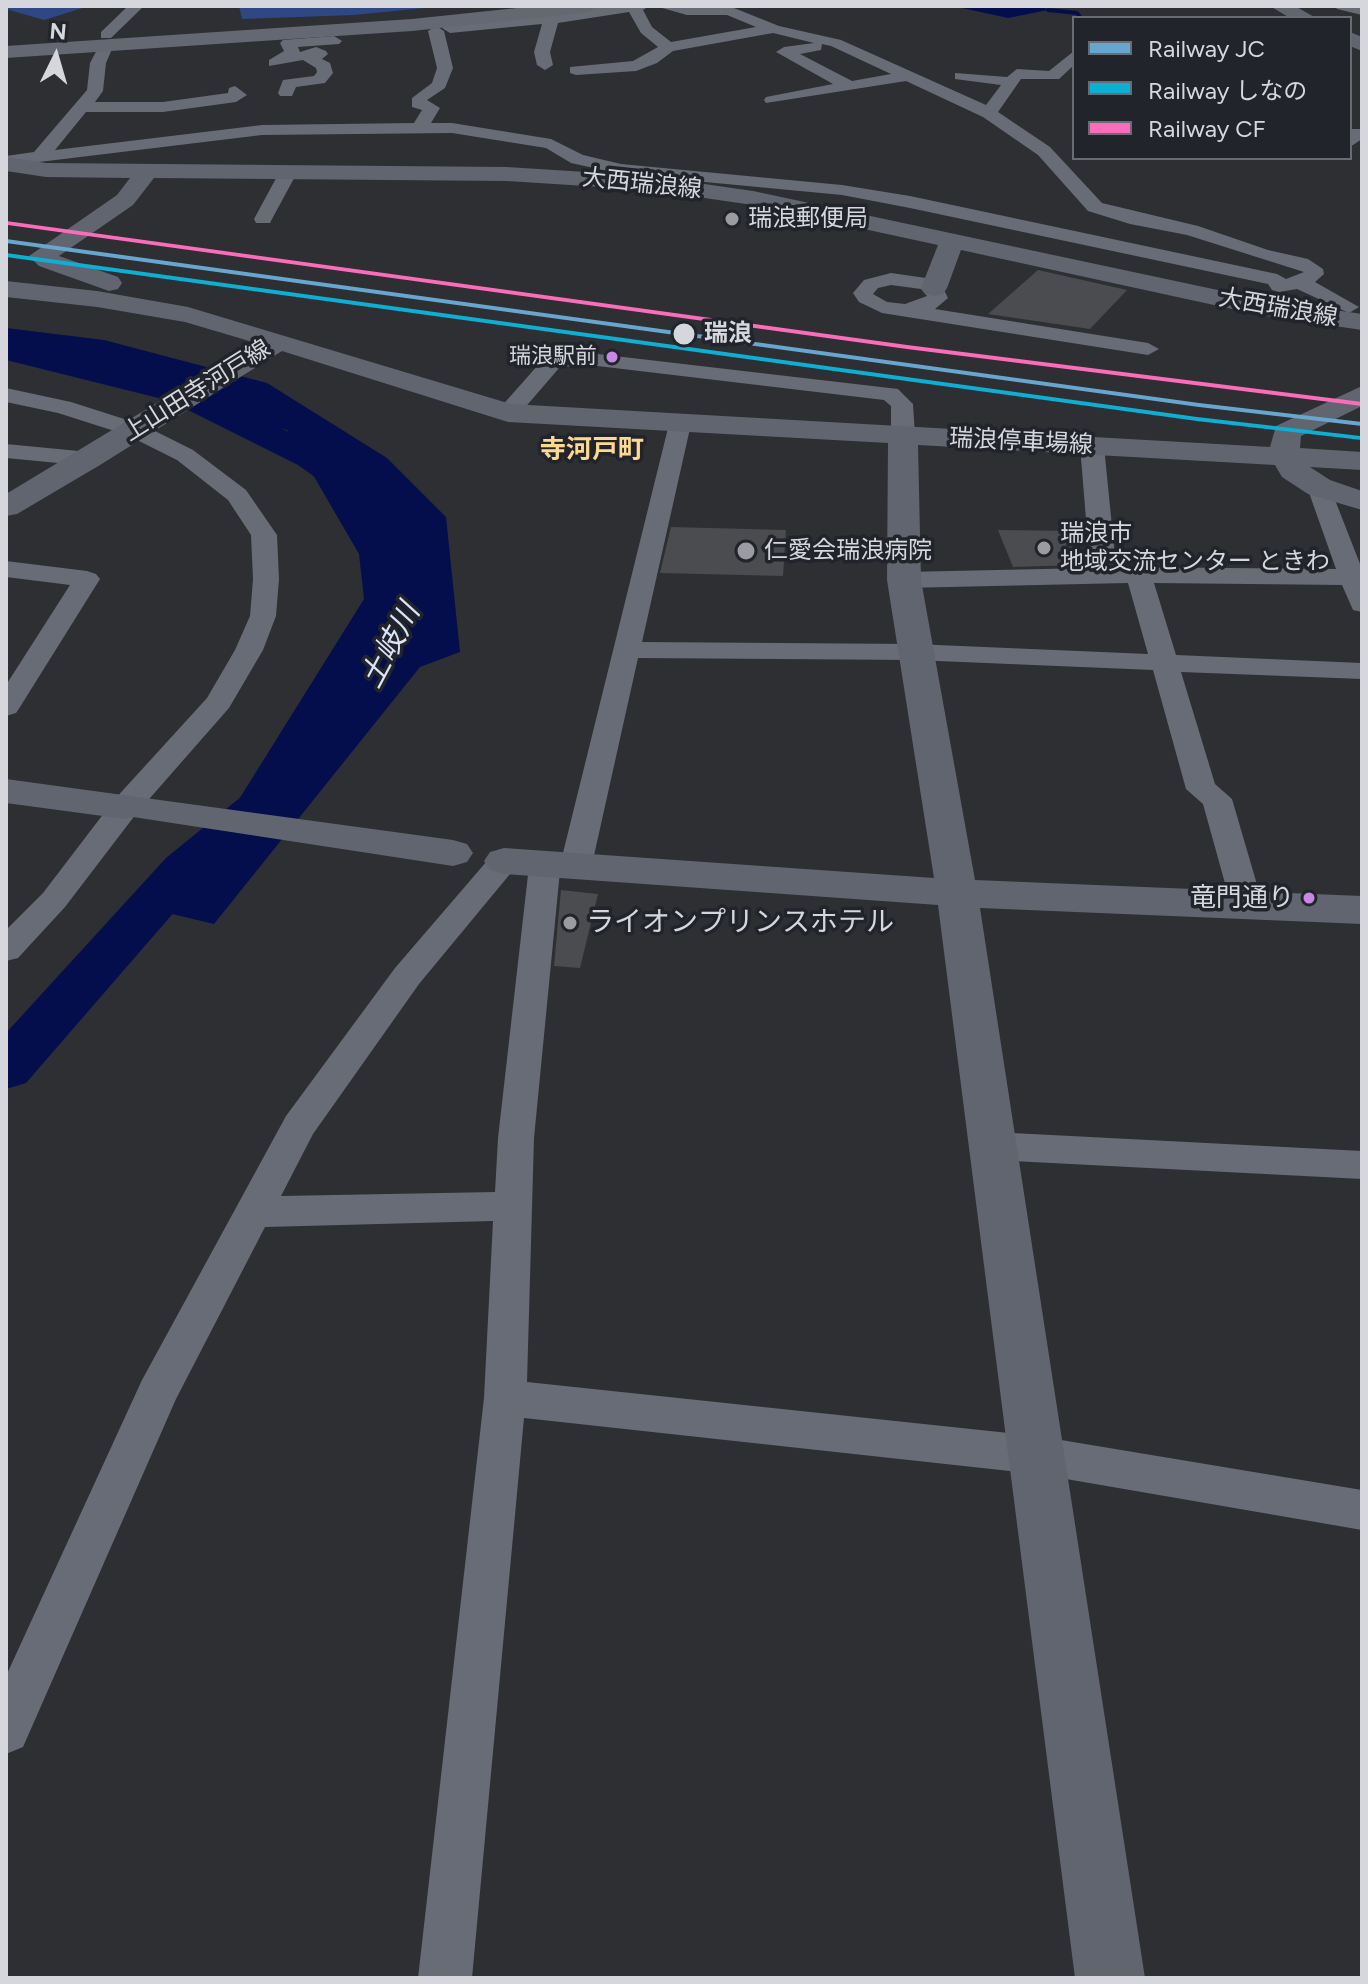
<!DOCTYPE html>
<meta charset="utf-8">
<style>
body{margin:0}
#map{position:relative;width:1368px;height:1984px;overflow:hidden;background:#2d2f33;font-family:Figtree,"Noto Sans JP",sans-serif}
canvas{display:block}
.frame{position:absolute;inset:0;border:8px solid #d5d7dc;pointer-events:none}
.legend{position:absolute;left:1072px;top:16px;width:280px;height:144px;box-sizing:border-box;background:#21242b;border:2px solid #696c72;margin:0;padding:10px 14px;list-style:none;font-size:24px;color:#d5d7dc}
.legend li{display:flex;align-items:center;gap:16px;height:40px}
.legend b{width:40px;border:2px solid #696c72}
.north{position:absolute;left:16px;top:16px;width:80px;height:80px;-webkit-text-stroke:6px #21242b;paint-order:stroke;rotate:5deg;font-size:22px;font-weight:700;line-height:32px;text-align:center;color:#d5d7dc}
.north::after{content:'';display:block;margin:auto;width:28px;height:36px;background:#d5d7dc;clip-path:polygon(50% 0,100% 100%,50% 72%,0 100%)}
</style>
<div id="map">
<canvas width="1368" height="1984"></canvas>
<div class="frame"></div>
<ul class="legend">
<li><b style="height:10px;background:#66a7cf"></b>Railway JC</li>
<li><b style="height:10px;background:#0dafd3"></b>Railway しなの</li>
<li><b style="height:10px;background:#fb6dba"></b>Railway CF</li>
</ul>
<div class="north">N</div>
</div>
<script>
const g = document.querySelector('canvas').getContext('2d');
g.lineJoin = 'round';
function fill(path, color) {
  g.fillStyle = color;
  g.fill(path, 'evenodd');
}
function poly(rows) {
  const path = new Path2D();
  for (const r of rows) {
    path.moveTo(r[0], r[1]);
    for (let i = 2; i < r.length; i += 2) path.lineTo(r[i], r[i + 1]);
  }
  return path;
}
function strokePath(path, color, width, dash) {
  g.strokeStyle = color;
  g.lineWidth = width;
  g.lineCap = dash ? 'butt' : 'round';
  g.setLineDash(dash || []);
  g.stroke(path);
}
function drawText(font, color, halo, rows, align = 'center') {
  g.font = font + ' Figtree,"Noto Sans JP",sans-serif';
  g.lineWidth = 7;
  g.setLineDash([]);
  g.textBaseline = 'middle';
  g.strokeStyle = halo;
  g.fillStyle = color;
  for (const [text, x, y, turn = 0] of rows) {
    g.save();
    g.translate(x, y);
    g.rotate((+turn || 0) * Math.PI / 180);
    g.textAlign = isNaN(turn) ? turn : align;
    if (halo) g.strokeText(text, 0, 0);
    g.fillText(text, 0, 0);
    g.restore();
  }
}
fill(poly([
 [6,6,89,6,44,20,6,9],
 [239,6,445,6,353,15,242,19]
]), '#2f4883');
fill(poly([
 [953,6,1041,6,1048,10,1008,18],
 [6,328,104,340,267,383,387,458,446,517,460,652,420,667,214,924,168,913,364,599,359,554,287,430,6,360]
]), '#050e4d');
strokePath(poly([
 [1048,10,1077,13,1081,18]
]), '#050e4d', 4);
fill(poly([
 [162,373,174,377,324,449,375,484,380,492,375,500,361,504,347,500,298,465,150,391,144,384,150,377,162,373],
 [264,788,281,792,288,803,281,814,202,880,26,1083,6,1089,6,1033,166,858,247,792,264,788]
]), '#050e4d');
fill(poly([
 [1038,270,1127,290,1090,329,988,314],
 [671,527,786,530,783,576,660,573],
 [998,530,1079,531,1078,565,1013,567],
 [561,890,598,894,580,968,554,966]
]), '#4b4c50');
fill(poly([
 [128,6,144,6,111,38,101,38,101,32,128,6],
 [611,6,649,6,643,10,652,27,671,42,756,27,727,15,687,15,655,6,734,8,779,26,841,40,986,105,1001,85,955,79,955,73,1007,77,1017,69,1049,71,1074,51,1074,65,1059,79,1021,79,998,112,1050,147,1102,203,1198,226,1268,250,1308,259,1323,269,1324,274,1315,282,1359,307,1349,313,1297,289,1279,292,1272,290,1268,284,910,208,842,195,621,174,571,163,546,148,452,133,262,135,6,166,6,156,34,152,87,90,90,63,99,46,109,46,112,49,106,63,103,91,95,102,163,102,228,93,229,88,235,86,247,95,236,102,163,112,86,112,55,150,262,125,414,123,422,110,412,107,412,98,432,83,437,68,428,31,436,26,444,31,453,68,445,88,427,100,440,108,431,123,452,123,551,139,583,155,621,164,842,185,910,196,1277,274,1286,279,1304,272,1187,235,1130,224,1088,211,1038,155,983,117,906,81,766,103,764,100,766,97,833,84,776,52,784,47,814,43,773,33,673,51,657,63,636,71,576,75,570,73,570,67,633,61,658,47,641,33,629,12,558,23,550,52,553,65,545,70,537,65,534,52,542,24,450,33,442,28,450,23,611,6],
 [822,44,831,46,891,74,852,81,800,54,821,50,822,44],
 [1335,6,1362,7,1362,15,1337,9,1335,6],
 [334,36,342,41,339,44,298,47,300,52,316,47,326,51,328,54,322,59,330,63,333,73,325,83,296,87,292,96,280,96,278,93,283,80,314,76,317,72,316,68,303,60,269,66,269,60,284,51,280,43,283,40,334,36],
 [1350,129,1362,129,1362,139,1350,147,1350,129],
 [289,166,298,171,272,219,270,223,256,223,254,219,280,171,289,166],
 [891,273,926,278,941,284,948,298,935,309,1148,343,1159,349,1148,355,882,313,859,302,853,293,864,280,891,273],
 [891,285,921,289,927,296,905,304,887,302,873,294,878,288,891,285],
 [589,353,898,389,913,404,915,436,911,441,895,441,891,436,891,406,884,400,589,365,560,367,516,418,500,418,497,413,500,408,546,356,589,353],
 [6,388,71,402,143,425,193,450,246,490,277,535,279,579,276,616,263,650,229,708,136,814,65,907,18,958,6,961,6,930,43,893,114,800,207,698,235,650,250,616,253,579,251,535,228,500,177,460,127,435,58,413,6,402,6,388],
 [680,417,688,419,691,424,642,642,914,644,1148,654,1128,583,904,588,895,585,891,580,895,575,904,572,1090,568,1080,446,1084,441,1092,439,1100,441,1104,446,1116,567,1336,569,1307,487,1310,482,1319,480,1328,482,1362,569,1362,612,1353,610,1342,585,1154,583,1176,655,1362,663,1362,679,1181,672,1215,784,1232,799,1263,905,1258,913,1247,916,1236,913,1231,905,1203,804,1186,789,1153,670,914,660,638,658,591,869,586,876,575,879,564,876,560,871,534,1138,527,1382,1037,1436,1362,1490,1362,1530,1037,1474,524,1418,472,1978,418,1978,484,1398,493,1221,265,1227,176,1399,23,1747,6,1754,6,1676,142,1380,286,1116,395,968,493,854,504,851,515,854,520,861,515,868,419,984,313,1134,281,1196,495,1192,498,1138,529,866,534,859,545,856,556,859,560,865,669,424,672,419,680,417],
 [6,444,89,452,97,454,101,459,97,464,89,466,6,458,6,444],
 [6,561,87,571,96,574,100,579,20,707,16,713,6,716,6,685,70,585,6,577,6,561],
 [993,1132,1362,1151,1362,1179,993,1160,980,1156,974,1146,980,1136,993,1132]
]), '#676c76');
fill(poly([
 [1270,6,1295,6,1316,18,1290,18,1270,6],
 [1350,32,1362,37,1362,51,1350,46,1350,32],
 [6,157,46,163,507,167,649,176,753,191,1260,299,1362,314,1362,330,1260,315,961,250,947,288,943,294,934,296,925,294,921,288,938,245,753,205,649,190,507,181,154,178,133,205,59,256,118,277,122,283,118,289,109,291,39,266,29,256,117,195,130,178,46,177,6,171,6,157],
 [6,281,97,291,188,307,511,404,1270,447,1276,426,1362,386,1362,406,1301,436,1300,448,1362,452,1362,470,1310,467,1330,480,1362,491,1362,510,1308,494,1282,477,1275,465,918,445,921,580,975,880,1362,896,1362,924,980,908,1145,1978,1075,1978,938,905,504,874,490,870,484,861,490,852,504,848,934,878,887,580,888,443,508,422,282,351,100,465,17,514,6,516,6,494,256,343,185,322,97,307,6,297,6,281],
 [6,779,453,840,467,844,473,853,467,862,453,866,133,817,125,819,6,803,6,779]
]), '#60656f');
fill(poly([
 [536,6,598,6,589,12,412,31,6,58,6,46,412,19,536,6]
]), '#646872');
fill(poly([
 [6,239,1199,403,1362,422,1362,426,1199,407,6,243,6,239]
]), '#66a7cf');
fill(poly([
 [6,253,1197,417,1360,436,1362,436,1362,440,1197,421,6,257,6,253]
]), '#0dafd3');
fill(poly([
 [6,221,907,345,1362,402,1362,406,907,349,8,225,6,221]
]), '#fb6dba');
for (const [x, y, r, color] of [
 [732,219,8,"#9a9ca1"],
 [684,334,12,"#d5d7dc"],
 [612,357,7,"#c787e3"],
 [1044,548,8,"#9a9ca1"],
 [746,551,10,"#9a9ca1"],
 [1309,898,7,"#c787e3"],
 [570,923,8,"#9a9ca1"]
]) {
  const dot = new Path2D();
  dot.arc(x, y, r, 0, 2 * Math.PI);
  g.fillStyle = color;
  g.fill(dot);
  strokePath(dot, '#21242b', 3);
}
drawText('22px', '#d5d7dc', '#21242b', [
 ["瑞浪駅前",597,357]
], 'right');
drawText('24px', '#d5d7dc', '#21242b', [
 ["大西瑞浪線",642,184,6],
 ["大西瑞浪線",1278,308,10],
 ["上山田寺河戸線",197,391,-32],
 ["瑞浪停車場線",1021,442,3]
]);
drawText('24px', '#d5d7dc', '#21242b', [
 ["瑞浪郵便局",748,219],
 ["瑞浪市",1060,534],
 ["地域交流センター ときわ",1060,562],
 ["仁愛会瑞浪病院",764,551]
], 'left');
drawText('bold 24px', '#d5d7dc', '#21242b', [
 ["瑞浪",704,334]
], 'left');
drawText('bold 26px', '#fdd98f', '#21242b', [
 ["寺河戸町",592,450]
]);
drawText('26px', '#d5d7dc', '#21242b', [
 ["竜門通り",1294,898]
], 'right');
drawText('28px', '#d5d7dc', '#21242b', [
 ["ライオンプリンスホテル",586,923]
], 'left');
drawText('italic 30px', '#dae5f9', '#21242b', [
 ["土岐川",391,646,-62]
]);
</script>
